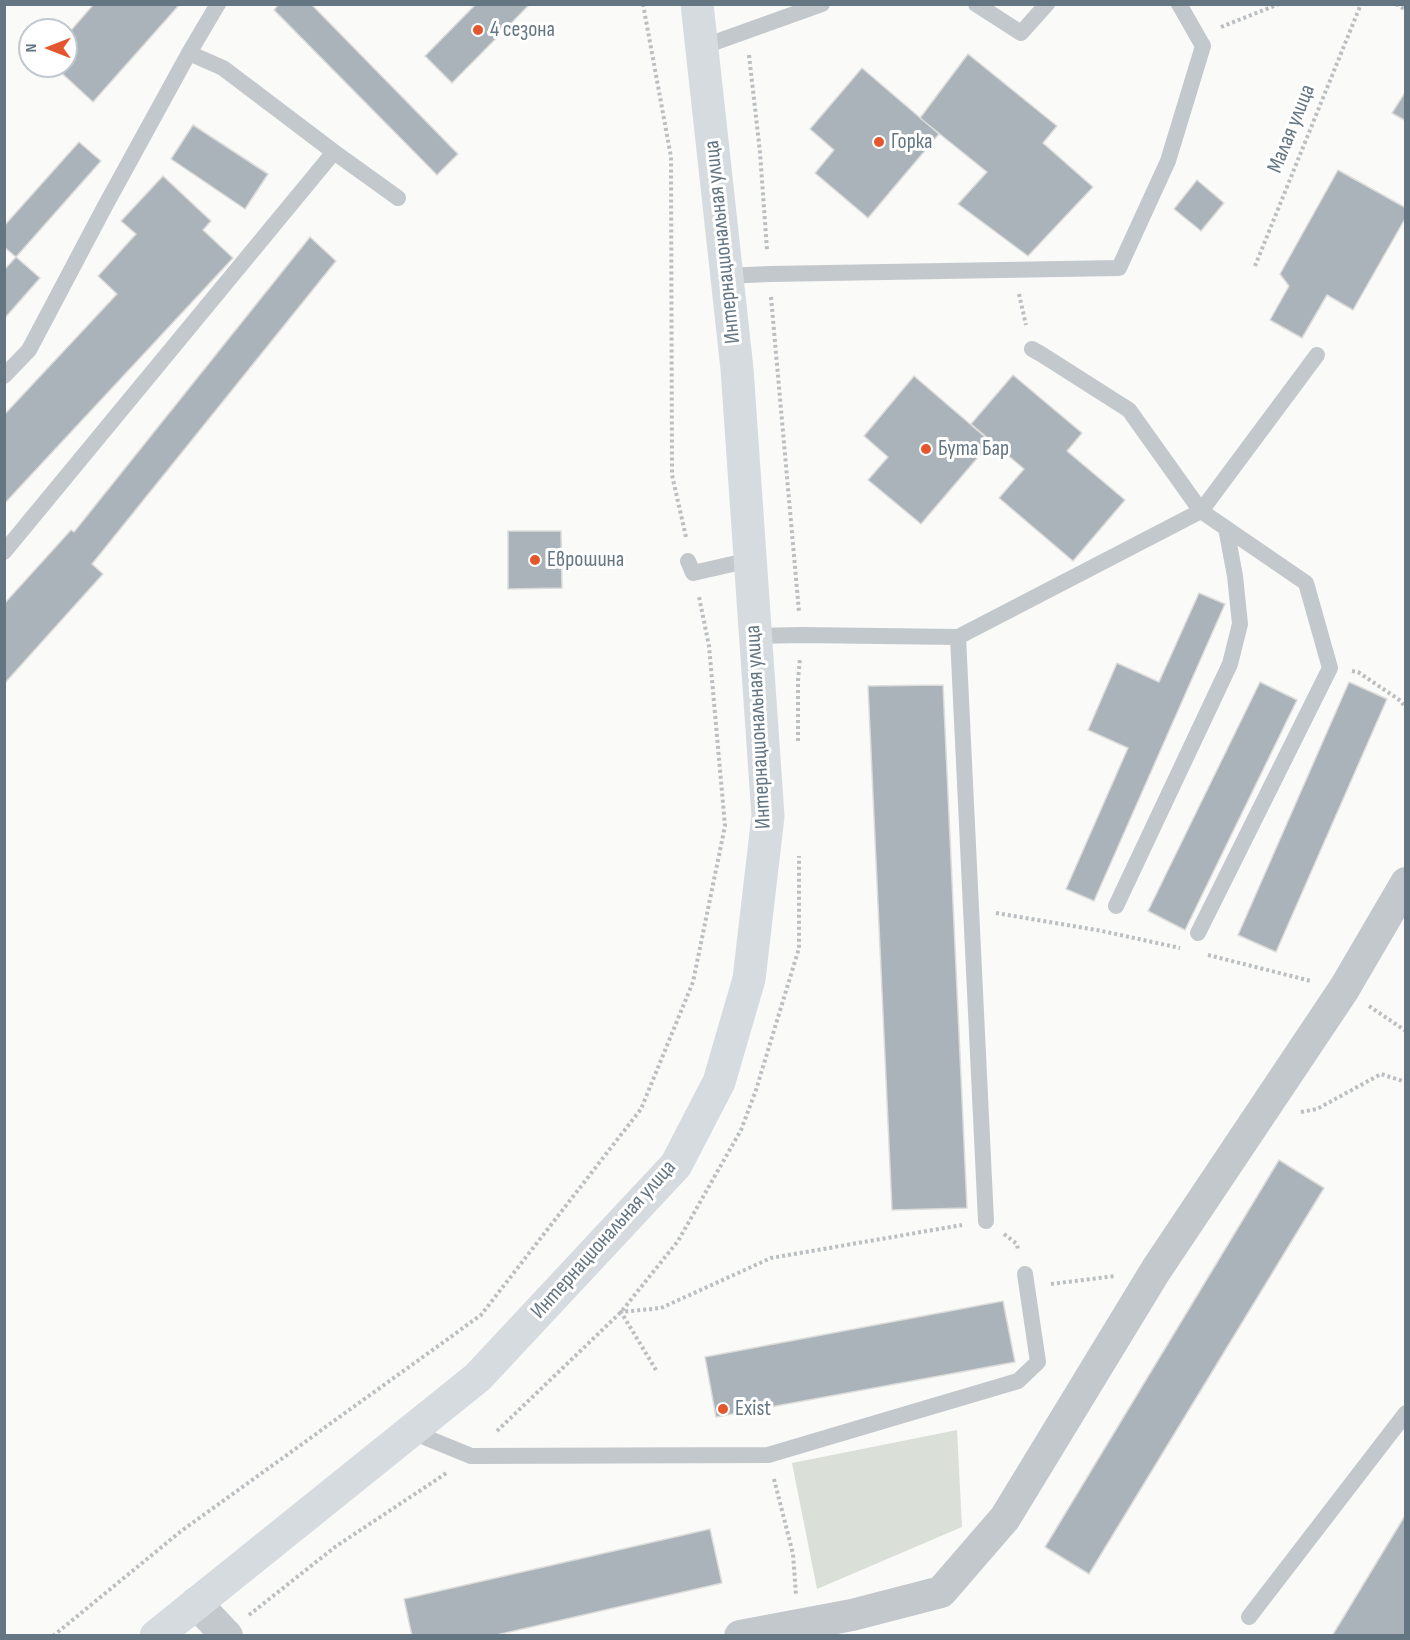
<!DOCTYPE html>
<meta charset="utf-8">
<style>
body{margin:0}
#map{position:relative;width:1410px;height:1640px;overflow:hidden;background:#fafaf8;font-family:"Sofia Sans Condensed",sans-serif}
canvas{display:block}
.frame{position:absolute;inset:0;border:6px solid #657683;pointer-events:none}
.north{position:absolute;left:18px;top:18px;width:60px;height:60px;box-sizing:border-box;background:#fff;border:2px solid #c1c8cd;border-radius:50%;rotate:270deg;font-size:16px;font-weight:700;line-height:24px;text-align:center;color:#657683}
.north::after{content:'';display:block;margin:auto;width:21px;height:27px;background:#e4572e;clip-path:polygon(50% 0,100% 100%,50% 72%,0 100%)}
</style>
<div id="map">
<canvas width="1410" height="1640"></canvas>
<div class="frame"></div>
<div class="north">N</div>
</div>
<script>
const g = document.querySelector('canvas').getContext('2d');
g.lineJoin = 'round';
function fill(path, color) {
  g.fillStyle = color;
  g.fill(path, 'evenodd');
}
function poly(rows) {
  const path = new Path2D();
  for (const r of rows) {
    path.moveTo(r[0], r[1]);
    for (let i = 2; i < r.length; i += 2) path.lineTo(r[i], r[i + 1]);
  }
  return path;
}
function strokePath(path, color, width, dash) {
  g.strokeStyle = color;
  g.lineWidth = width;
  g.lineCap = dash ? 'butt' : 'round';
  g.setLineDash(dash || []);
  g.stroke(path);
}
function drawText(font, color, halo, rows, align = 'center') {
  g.font = font + ' "Sofia Sans Condensed",sans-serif';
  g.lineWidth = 6;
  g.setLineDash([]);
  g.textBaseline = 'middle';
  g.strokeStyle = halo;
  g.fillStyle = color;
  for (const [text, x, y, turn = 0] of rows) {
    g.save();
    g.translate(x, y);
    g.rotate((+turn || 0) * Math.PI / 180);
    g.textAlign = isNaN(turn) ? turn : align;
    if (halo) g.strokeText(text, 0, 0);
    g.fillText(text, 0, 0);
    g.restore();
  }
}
fill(poly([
 [957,1430,962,1527,817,1589,792,1463]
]), '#dadfd7');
const building = poly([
 [94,4,180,4,93,102,54,66,66,66,66,36,94,4],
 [279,4,311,4,458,154,437,175,274,10,279,4],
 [476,4,530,4,452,83,425,56,476,4],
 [968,54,1057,126,1043,143,1093,187,1028,256,958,204,987,172,920,118,968,54],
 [862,68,939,134,868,218,815,173,834,150,810,129,862,68],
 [1406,91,1406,121,1392,113,1406,91],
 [193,125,268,174,245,209,171,159,193,125],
 [79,142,101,161,16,257,4,247,4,226,79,142],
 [1338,170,1406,208,1406,217,1353,310,1327,295,1302,338,1270,320,1289,286,1280,274,1338,170],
 [163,176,211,221,203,230,233,258,4,504,4,415,117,294,98,276,136,234,121,221,163,176],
 [1197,180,1224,203,1201,231,1174,209,1197,180],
 [310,237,336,261,92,564,103,574,4,684,4,604,71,530,74,532,310,237],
 [16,257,40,278,4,319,4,270,16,257],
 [1013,375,1082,433,1067,451,1125,500,1073,561,999,498,1024,469,971,424,1013,375],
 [914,376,991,442,921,524,868,480,888,457,864,436,914,376],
 [508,531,561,531,562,588,508,589,508,531],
 [1199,593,1225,604,1094,901,1066,889,1128,748,1088,730,1117,663,1159,682,1199,593],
 [1260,682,1297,700,1185,930,1148,911,1260,682],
 [1349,682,1387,699,1276,952,1238,935,1349,682],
 [943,685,967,1208,892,1210,868,686,943,685],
 [1279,1160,1324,1188,1089,1574,1045,1547,1279,1160],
 [1003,1301,1015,1362,716,1417,705,1357,1003,1301],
 [1406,1514,1406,1636,1332,1636,1406,1514],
 [710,1529,722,1583,492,1636,412,1636,404,1599,710,1529]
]);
fill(building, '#aab3b9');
strokePath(building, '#dcdcda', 1.5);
strokePath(poly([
 [643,4,671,157,672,475,686,537],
 [1396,4,1406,10],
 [1221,27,1279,4],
 [749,55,760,152,767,250],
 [1255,266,1361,4],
 [1019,294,1026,325],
 [771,297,799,612],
 [1352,671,1358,672,1401,701,1406,709],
 [798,741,798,680,800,658],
 [996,913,1102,931,1180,948],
 [1208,955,1311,981],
 [1369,1006,1406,1031],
 [1301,1112,1317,1109,1381,1074,1406,1082],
 [1004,1234,1017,1244,1018,1250],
 [1051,1284,1115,1276],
 [656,1370,621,1312,661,1308,771,1258,962,1225],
 [497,1431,621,1312,678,1241,741,1130,756,1090,799,948,799,856],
 [774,1479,793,1554,796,1595],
 [249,1615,335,1547,448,1472],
 [53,1636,180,1532,481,1315,641,1109,693,982,725,826,709,646,699,597]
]), '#bbbfc2', 4, [3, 3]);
strokePath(poly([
 [976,4,1021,33,1047,4],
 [702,47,822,4],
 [189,53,223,68,334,152,398,198],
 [727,276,769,274,1119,268,1168,161,1203,46,1179,4],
 [1032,349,1041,354,1129,410,1201,511,1306,583,1330,668,1198,933],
 [4,376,29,350,104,208,189,53,218,4],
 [4,552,334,152],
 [688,561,693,573,750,560],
 [755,636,801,635,958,637,1201,511,1317,355],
 [958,637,986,1221],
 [1116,906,1230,664,1240,624,1235,576,1226,528],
 [410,1431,471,1456,768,1455,1018,1381,1038,1362,1025,1274],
 [1249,1617,1406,1413]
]), '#c3c8cc', 16);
strokePath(poly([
 [196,1603,227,1636],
 [740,1636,852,1615,941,1592,1005,1518,1156,1270,1344,989,1406,883]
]), '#c3c8cc', 32);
strokePath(poly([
 [156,1636,478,1377,676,1165,719,1082,749,979,768,816,737,369,697,4]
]), '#d6dbdf', 33);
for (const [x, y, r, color] of [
 [478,30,6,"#e4572e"],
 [879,142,6,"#e4572e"],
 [926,449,6,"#e4572e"],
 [535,560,6,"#e4572e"],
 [723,1409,6,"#e4572e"]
]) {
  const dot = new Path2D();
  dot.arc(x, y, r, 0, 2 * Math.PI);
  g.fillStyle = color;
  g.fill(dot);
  strokePath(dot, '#fff', 2);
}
drawText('22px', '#657683', '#fff', [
 ["4 сезона",490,30],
 ["Горка",891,142],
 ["Бута Бар",938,449],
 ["Еврошина",547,560],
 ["Exist",735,1409]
], 'left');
drawText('22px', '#657683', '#fff', [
 ["Малая улица",1292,129,-68],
 ["Интернациональная улица",723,242,-96],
 ["Интернациональная улица",759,727,-93],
 ["Интернациональная улица",604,1240,-48]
]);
</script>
